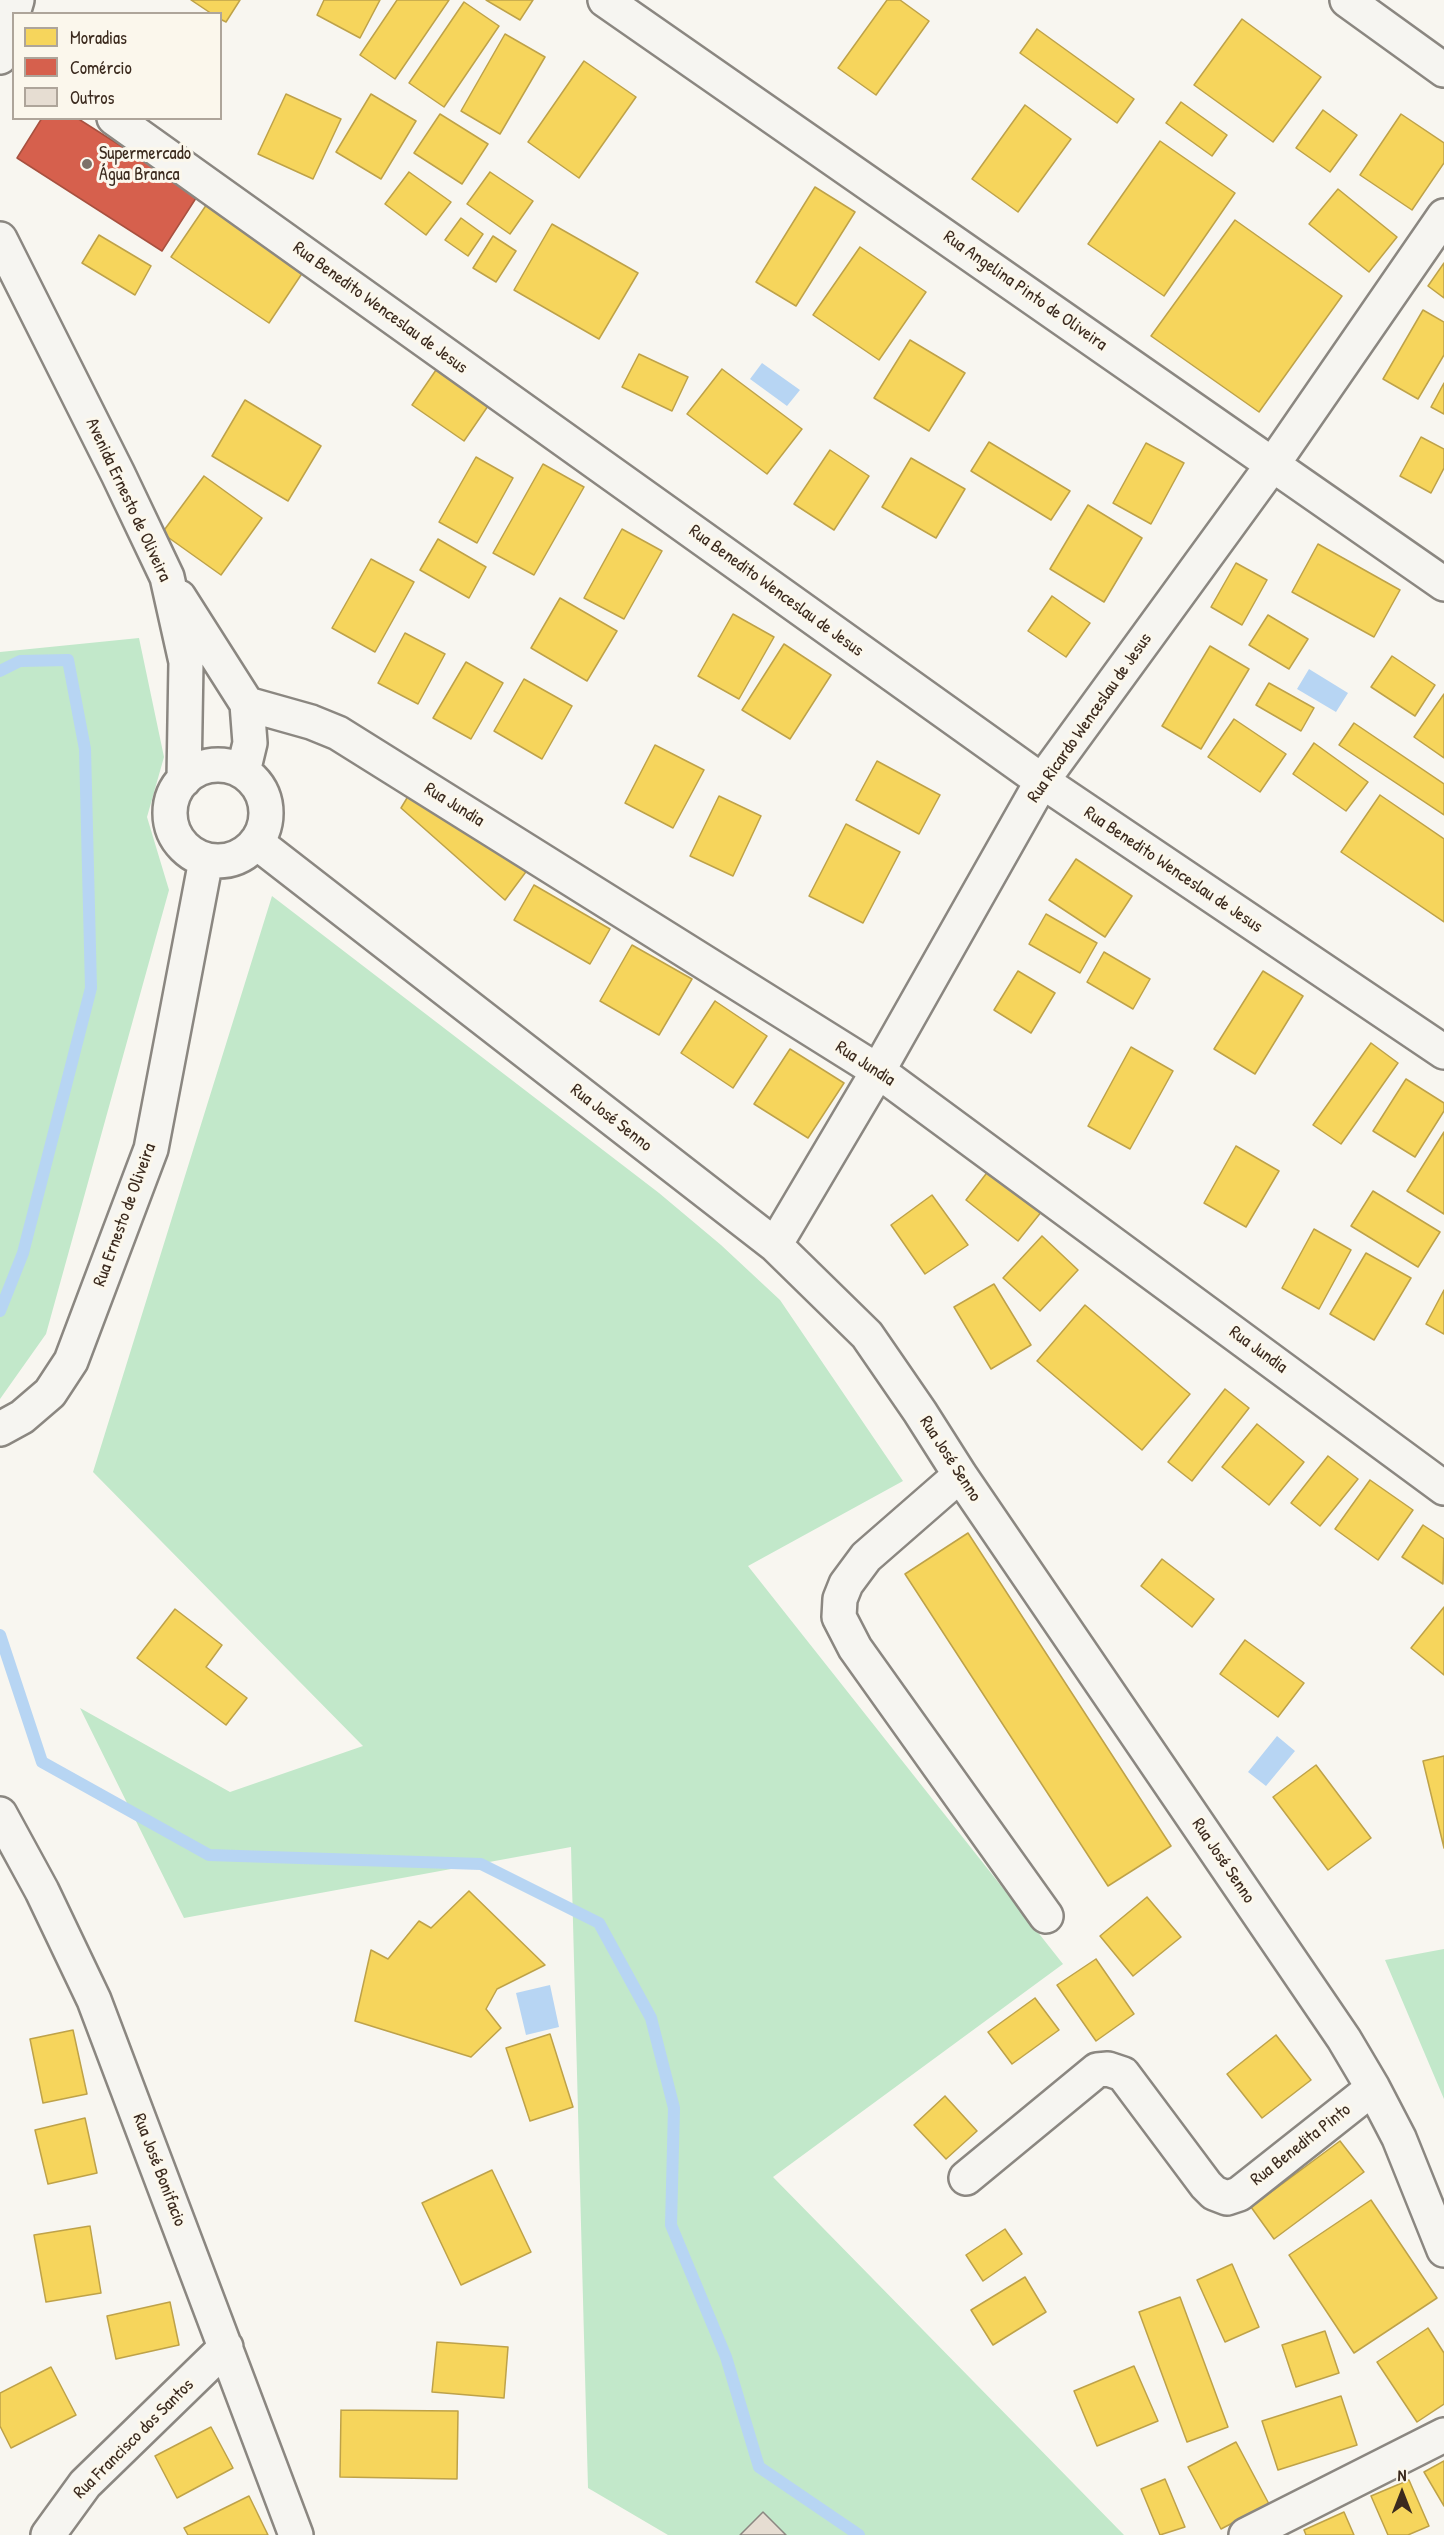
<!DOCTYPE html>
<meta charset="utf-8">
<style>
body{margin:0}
#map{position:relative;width:1444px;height:2535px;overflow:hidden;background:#f8f6f0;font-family:"Patrick Hand",sans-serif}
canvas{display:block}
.legend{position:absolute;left:12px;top:12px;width:210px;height:108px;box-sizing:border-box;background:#fbf7ec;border:2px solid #aea59a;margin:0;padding:8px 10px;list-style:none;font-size:18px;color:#3b2a1e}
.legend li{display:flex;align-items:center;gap:12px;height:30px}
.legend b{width:30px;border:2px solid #aea59a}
.north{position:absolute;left:1372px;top:2463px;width:60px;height:60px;-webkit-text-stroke:4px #fbf7ec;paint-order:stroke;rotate:0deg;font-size:16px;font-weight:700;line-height:24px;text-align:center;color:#3b2a1e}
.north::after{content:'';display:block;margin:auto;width:21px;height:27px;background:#3b2a1e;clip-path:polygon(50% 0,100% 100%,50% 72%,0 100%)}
</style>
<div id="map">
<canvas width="1444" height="2535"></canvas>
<ul class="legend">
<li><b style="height:16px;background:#f6d55c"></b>Moradias</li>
<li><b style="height:16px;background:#d6604d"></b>Comércio</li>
<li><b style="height:16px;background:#e6ddd2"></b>Outros</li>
</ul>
<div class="north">N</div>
</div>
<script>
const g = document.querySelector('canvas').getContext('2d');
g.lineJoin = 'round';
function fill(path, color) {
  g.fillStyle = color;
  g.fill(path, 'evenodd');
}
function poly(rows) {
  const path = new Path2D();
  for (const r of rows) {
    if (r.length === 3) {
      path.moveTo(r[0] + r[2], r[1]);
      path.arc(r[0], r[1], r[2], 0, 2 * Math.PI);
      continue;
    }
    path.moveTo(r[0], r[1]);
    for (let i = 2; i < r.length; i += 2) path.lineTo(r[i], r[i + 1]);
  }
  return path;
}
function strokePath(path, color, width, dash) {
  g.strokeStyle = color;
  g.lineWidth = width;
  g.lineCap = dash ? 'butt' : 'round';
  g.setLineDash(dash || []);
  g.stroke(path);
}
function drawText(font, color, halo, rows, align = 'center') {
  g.font = font + ' "Patrick Hand",sans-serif';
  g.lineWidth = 6;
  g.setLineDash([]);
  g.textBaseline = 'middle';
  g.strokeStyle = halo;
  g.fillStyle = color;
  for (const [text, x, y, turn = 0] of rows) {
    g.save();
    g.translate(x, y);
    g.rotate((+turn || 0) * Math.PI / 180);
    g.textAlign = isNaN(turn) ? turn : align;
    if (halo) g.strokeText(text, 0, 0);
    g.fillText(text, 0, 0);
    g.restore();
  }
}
fill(poly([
 [139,638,164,757,147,817,169,890,46,1334,0,1399,0,652],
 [272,896,659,1193,721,1245,780,1300,903,1481,748,1566,1063,1964,773,2177,1124,2535,668,2535,588,2488,571,1847,184,1918,80,1708,230,1792,363,1746,93,1472],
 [1444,1949,1444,2099,1385,1960]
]), '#c2e8ca');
fill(poly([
 [762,363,800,390,787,406,750,379],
 [1309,669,1348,693,1336,712,1297,689],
 [1277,1736,1295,1751,1266,1786,1248,1772],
 [550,1985,559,2027,526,2035,516,1993]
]), '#b7d5f3');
const homes = poly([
 [191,0,240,0,226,22,220,19,220,14,212,14,191,0],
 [324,0,380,0,360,38,317,15,324,0],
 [397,0,449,0,395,79,360,55,397,0],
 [486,0,533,0,520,20,486,0],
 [887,0,900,0,929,21,876,95,838,68,887,0],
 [464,2,499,26,444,107,409,83,464,2],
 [1242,19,1321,77,1273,142,1194,85,1242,19],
 [1037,29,1134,99,1117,123,1020,53,1037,29],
 [505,34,545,57,500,134,461,111,505,34],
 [584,61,636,97,579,178,528,142,584,61],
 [286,94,341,119,313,179,258,154,286,94],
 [371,94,416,121,381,179,336,152,371,94],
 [1181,102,1227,135,1212,156,1166,123,1181,102],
 [1025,105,1071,139,1018,212,972,179,1025,105],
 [1323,110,1357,135,1330,172,1296,148,1323,110],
 [440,114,488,144,462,184,414,153,440,114],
 [1401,114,1444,143,1444,163,1412,210,1360,175,1401,114],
 [1160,141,1235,193,1164,296,1088,244,1160,141],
 [409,172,451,202,426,235,385,204,409,172],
 [490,172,533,201,510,234,467,204,490,172],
 [815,187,855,212,796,306,756,282,815,187],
 [1338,189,1397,237,1369,272,1309,224,1338,189],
 [209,201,307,266,269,323,171,257,209,201],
 [461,218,483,234,468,256,445,240,461,218],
 [1235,220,1342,296,1259,412,1151,336,1235,220],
 [552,224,638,273,599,339,514,290,552,224],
 [99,235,151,266,135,295,82,263,99,235],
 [493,236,516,251,496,282,473,268,493,236],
 [860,247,926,292,879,360,813,315,860,247],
 [1444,263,1444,298,1428,286,1444,263],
 [1423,310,1444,322,1444,355,1418,399,1383,379,1423,310],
 [910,340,965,373,929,431,874,398,910,340],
 [639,354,688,377,672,411,622,387,639,354],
 [722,369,802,429,767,474,687,414,722,369],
 [436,370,488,406,464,441,412,405,436,370],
 [1444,383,1444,414,1431,407,1444,383],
 [245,400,321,446,288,501,212,456,245,400],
 [1421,437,1444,449,1444,468,1431,493,1400,476,1421,437],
 [989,442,1070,491,1051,520,971,471,989,442],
 [1146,443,1184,463,1151,524,1113,503,1146,443],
 [830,450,869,476,834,530,794,504,830,450],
 [476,457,513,478,477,543,439,522,476,457],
 [911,458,965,489,936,538,882,507,911,458],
 [543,464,584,487,534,575,493,553,543,464],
 [204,476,262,518,221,575,162,533,204,476],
 [1088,505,1142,538,1104,602,1050,569,1088,505],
 [622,529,662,551,624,619,584,598,622,529],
 [438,539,486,567,469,598,420,570,438,539],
 [1318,544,1400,590,1374,637,1292,592,1318,544],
 [371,559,414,582,375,652,332,628,371,559],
 [1236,563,1267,580,1242,625,1211,607,1236,563],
 [1052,596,1090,623,1066,657,1028,631,1052,596],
 [560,598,617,631,587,681,531,648,560,598],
 [733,614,774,637,739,699,698,676,733,614],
 [1268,615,1308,639,1289,669,1249,645,1268,615],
 [405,633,445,654,418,704,378,683,405,633],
 [784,644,831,675,790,739,742,710,784,644],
 [1210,646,1249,669,1201,749,1162,726,1210,646],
 [1392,656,1435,685,1415,716,1371,687,1392,656],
 [466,662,503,683,471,739,433,718,466,662],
 [524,679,572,706,542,759,494,731,524,679],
 [1269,683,1314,708,1301,731,1256,705,1269,683],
 [1444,694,1444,758,1414,737,1444,694],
 [1234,719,1286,754,1260,792,1208,757,1234,719],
 [1354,723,1444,784,1444,815,1339,745,1354,723],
 [1314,743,1368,782,1346,811,1293,774,1314,743],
 [655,745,704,770,673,828,625,803,655,745],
 [877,761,940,795,919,834,856,800,877,761],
 [410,793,528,869,505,900,401,808,410,793],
 [1380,795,1444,839,1444,922,1341,852,1380,795],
 [719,796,761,816,733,876,690,856,719,796],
 [846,824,900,852,863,923,809,896,846,824],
 [1076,859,1132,896,1105,937,1049,900,1076,859],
 [534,885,610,929,590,964,514,920,534,885],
 [1046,914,1097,943,1080,973,1029,944,1046,914],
 [632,945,692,979,659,1035,600,1001,632,945],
 [1104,952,1150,979,1133,1009,1087,982,1104,952],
 [1018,971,1055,993,1031,1033,994,1010,1018,971],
 [1263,971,1303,996,1255,1074,1214,1049,1263,971],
 [715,1001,767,1036,733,1088,681,1053,715,1001],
 [1371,1043,1398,1063,1341,1144,1313,1125,1371,1043],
 [1131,1047,1173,1071,1130,1149,1088,1126,1131,1047],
 [790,1049,844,1083,808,1138,754,1104,790,1049],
 [1406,1079,1444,1103,1444,1111,1415,1157,1373,1131,1406,1079],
 [1444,1132,1444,1214,1407,1191,1444,1132],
 [1236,1146,1279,1171,1246,1227,1204,1203,1236,1146],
 [989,1170,1042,1211,1018,1241,966,1200,989,1170],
 [1373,1191,1440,1232,1418,1267,1351,1226,1373,1191],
 [932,1195,968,1245,925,1274,891,1225,932,1195],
 [1314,1229,1351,1250,1319,1309,1282,1288,1314,1229],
 [1042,1236,1078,1270,1040,1311,1003,1278,1042,1236],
 [1366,1253,1411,1278,1374,1340,1330,1314,1366,1253],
 [994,1284,1031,1345,991,1369,954,1307,994,1284],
 [1444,1290,1444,1334,1426,1324,1444,1290],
 [1085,1305,1190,1394,1142,1450,1037,1361,1085,1305],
 [1225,1389,1249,1408,1192,1481,1168,1462,1225,1389],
 [1257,1424,1304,1462,1269,1505,1222,1467,1257,1424],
 [1328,1456,1358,1479,1320,1526,1291,1503,1328,1456],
 [1370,1480,1413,1510,1378,1560,1335,1529,1370,1480],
 [1423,1525,1444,1539,1443,1584,1402,1557,1423,1525],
 [968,1533,1171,1846,1108,1886,905,1574,968,1533],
 [1162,1559,1214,1599,1192,1627,1141,1586,1162,1559],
 [1444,1607,1444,1675,1411,1648,1444,1607],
 [175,1609,222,1645,206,1667,247,1698,226,1725,137,1658,175,1609],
 [1245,1640,1304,1683,1278,1717,1220,1674,1245,1640],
 [1444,1756,1444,1848,1423,1761,1444,1756],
 [1316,1765,1371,1838,1328,1870,1273,1797,1316,1765],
 [469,1891,545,1965,497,1989,486,2009,501,2028,471,2057,355,2021,371,1950,388,1959,419,1921,431,1928,469,1891],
 [1147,1897,1181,1937,1133,1976,1100,1936,1147,1897],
 [1096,1959,1134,2014,1096,2041,1057,1985,1096,1959],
 [1035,1998,1059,2030,1012,2064,988,2032,1035,1998],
 [73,2030,87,2094,43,2103,30,2039,73,2030],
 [550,2034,573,2107,530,2121,506,2048,550,2034],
 [1276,2035,1311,2080,1262,2118,1227,2074,1276,2035],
 [945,2096,977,2131,946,2159,914,2125,945,2096],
 [85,2118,97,2173,48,2184,35,2130,85,2118],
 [1340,2141,1364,2172,1274,2239,1251,2207,1340,2141],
 [492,2170,531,2252,461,2285,422,2203,492,2170],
 [1371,2200,1437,2298,1354,2353,1289,2255,1371,2200],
 [90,2226,101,2293,46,2302,34,2235,90,2226],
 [1005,2229,1022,2254,983,2281,966,2255,1005,2229],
 [1232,2264,1259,2327,1225,2342,1197,2280,1232,2264],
 [1025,2277,1046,2312,993,2345,971,2310,1025,2277],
 [1180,2297,1228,2427,1187,2442,1139,2312,1180,2297],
 [170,2302,179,2345,116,2359,107,2316,170,2302],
 [1428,2328,1444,2353,1444,2404,1417,2422,1377,2362,1428,2328],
 [1325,2331,1339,2373,1296,2387,1282,2345,1325,2331],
 [437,2342,508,2347,504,2398,432,2392,437,2342],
 [1134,2366,1158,2421,1097,2446,1074,2391,1134,2366],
 [51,2367,76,2415,11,2448,0,2426,0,2393,51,2367],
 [1341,2396,1357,2445,1278,2470,1262,2421,1341,2396],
 [341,2410,458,2411,457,2479,340,2477,341,2410],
 [211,2427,233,2468,177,2498,155,2456,211,2427],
 [1236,2442,1269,2504,1221,2529,1188,2467,1236,2442],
 [1444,2461,1444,2506,1424,2472,1444,2461],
 [1165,2479,1185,2527,1160,2535,1141,2489,1165,2479],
 [1409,2480,1429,2526,1408,2535,1388,2535,1371,2496,1409,2480],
 [249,2496,268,2535,188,2535,184,2528,249,2496],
 [1344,2512,1354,2535,1306,2535,1304,2530,1344,2512]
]);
fill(homes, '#f6d55c');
strokePath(homes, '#bea249', 1.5);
const shops = poly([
 [42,118,77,118,198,195,162,251,17,158,42,118]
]);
fill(shops, '#d6604d');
strokePath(shops, '#a8503f', 1.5);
strokePath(poly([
 [0,671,20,661,68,660,85,749,91,988,23,1253,0,1311],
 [0,1635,42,1762,209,1855,481,1864,599,1923,651,2018,674,2108,671,2225,726,2357,759,2467,859,2535]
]), '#b7d5f3', 12);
const building = poly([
 [763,2512,786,2535,740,2535,763,2512]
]);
fill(building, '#e6ddd2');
strokePath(building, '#8b8781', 1.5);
const minor = poly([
 [605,0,1444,584],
 [1347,0,1444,70],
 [0,57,17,0],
 [114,118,1042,781,1444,1052],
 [0,239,118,474,167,577,186,662,184,780],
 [179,597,247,704,250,743,243,772],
 [247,704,311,722,338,733,878,1071,1444,1488],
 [218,813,48],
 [256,842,775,1245,867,1335,920,1412,960,1475,1344,2039,1373,2088,1399,2138,1444,2250],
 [775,1245,878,1071,1042,781,1273,464,1444,216],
 [0,1429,22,1417,50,1393,71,1361,151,1149,206,860],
 [960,1475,866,1557,846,1584,840,1599,839,1617,855,1648,1046,1916],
 [0,1814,42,1891,94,2000,296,2535],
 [966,2178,1097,2070,1108,2069,1123,2074,1206,2185,1214,2193,1227,2198,1239,2194,1373,2088],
 [48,2535,85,2484,226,2347],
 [1246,2535,1444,2435]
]);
strokePath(minor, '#8b8781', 38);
strokePath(minor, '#f6f5f1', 33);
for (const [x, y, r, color] of [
 [87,164,6,"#7d7168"]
]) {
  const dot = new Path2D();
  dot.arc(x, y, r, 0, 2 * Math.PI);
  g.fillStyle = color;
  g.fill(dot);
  strokePath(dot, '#fbf7ec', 2);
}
drawText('18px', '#3b2a1e', '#fbf7ec', [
 ["Supermercado",99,154],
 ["Água Branca",99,175]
], 'left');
drawText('18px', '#3b2a1e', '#fbf7ec', [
 ["Rua Angelina Pinto de Oliveira",1025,291,35],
 ["Rua Benedito Wenceslau de Jesus",380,308,36],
 ["Avenida Ernesto de Oliveira",128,500,65],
 ["Rua Benedito Wenceslau de Jesus",776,591,36],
 ["Rua Ricardo Wenceslau de Jesus",1090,718,-55],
 ["Rua Jundia",454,805,32],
 ["Rua Benedito Wenceslau de Jesus",1173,870,34],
 ["Rua Jundia",865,1064,33],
 ["Rua José Senno",611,1118,38],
 ["Rua Ernesto de Oliveira",125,1215,-70],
 ["Rua Jundia",1258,1350,36],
 ["Rua José Senno",950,1459,57],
 ["Rua José Senno",1223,1861,56],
 ["Rua Benedita Pinto",1301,2145,-38],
 ["Rua José Bonifacio",159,2170,69],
 ["Rua Francisco dos Santos",134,2439,-45]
]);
</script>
